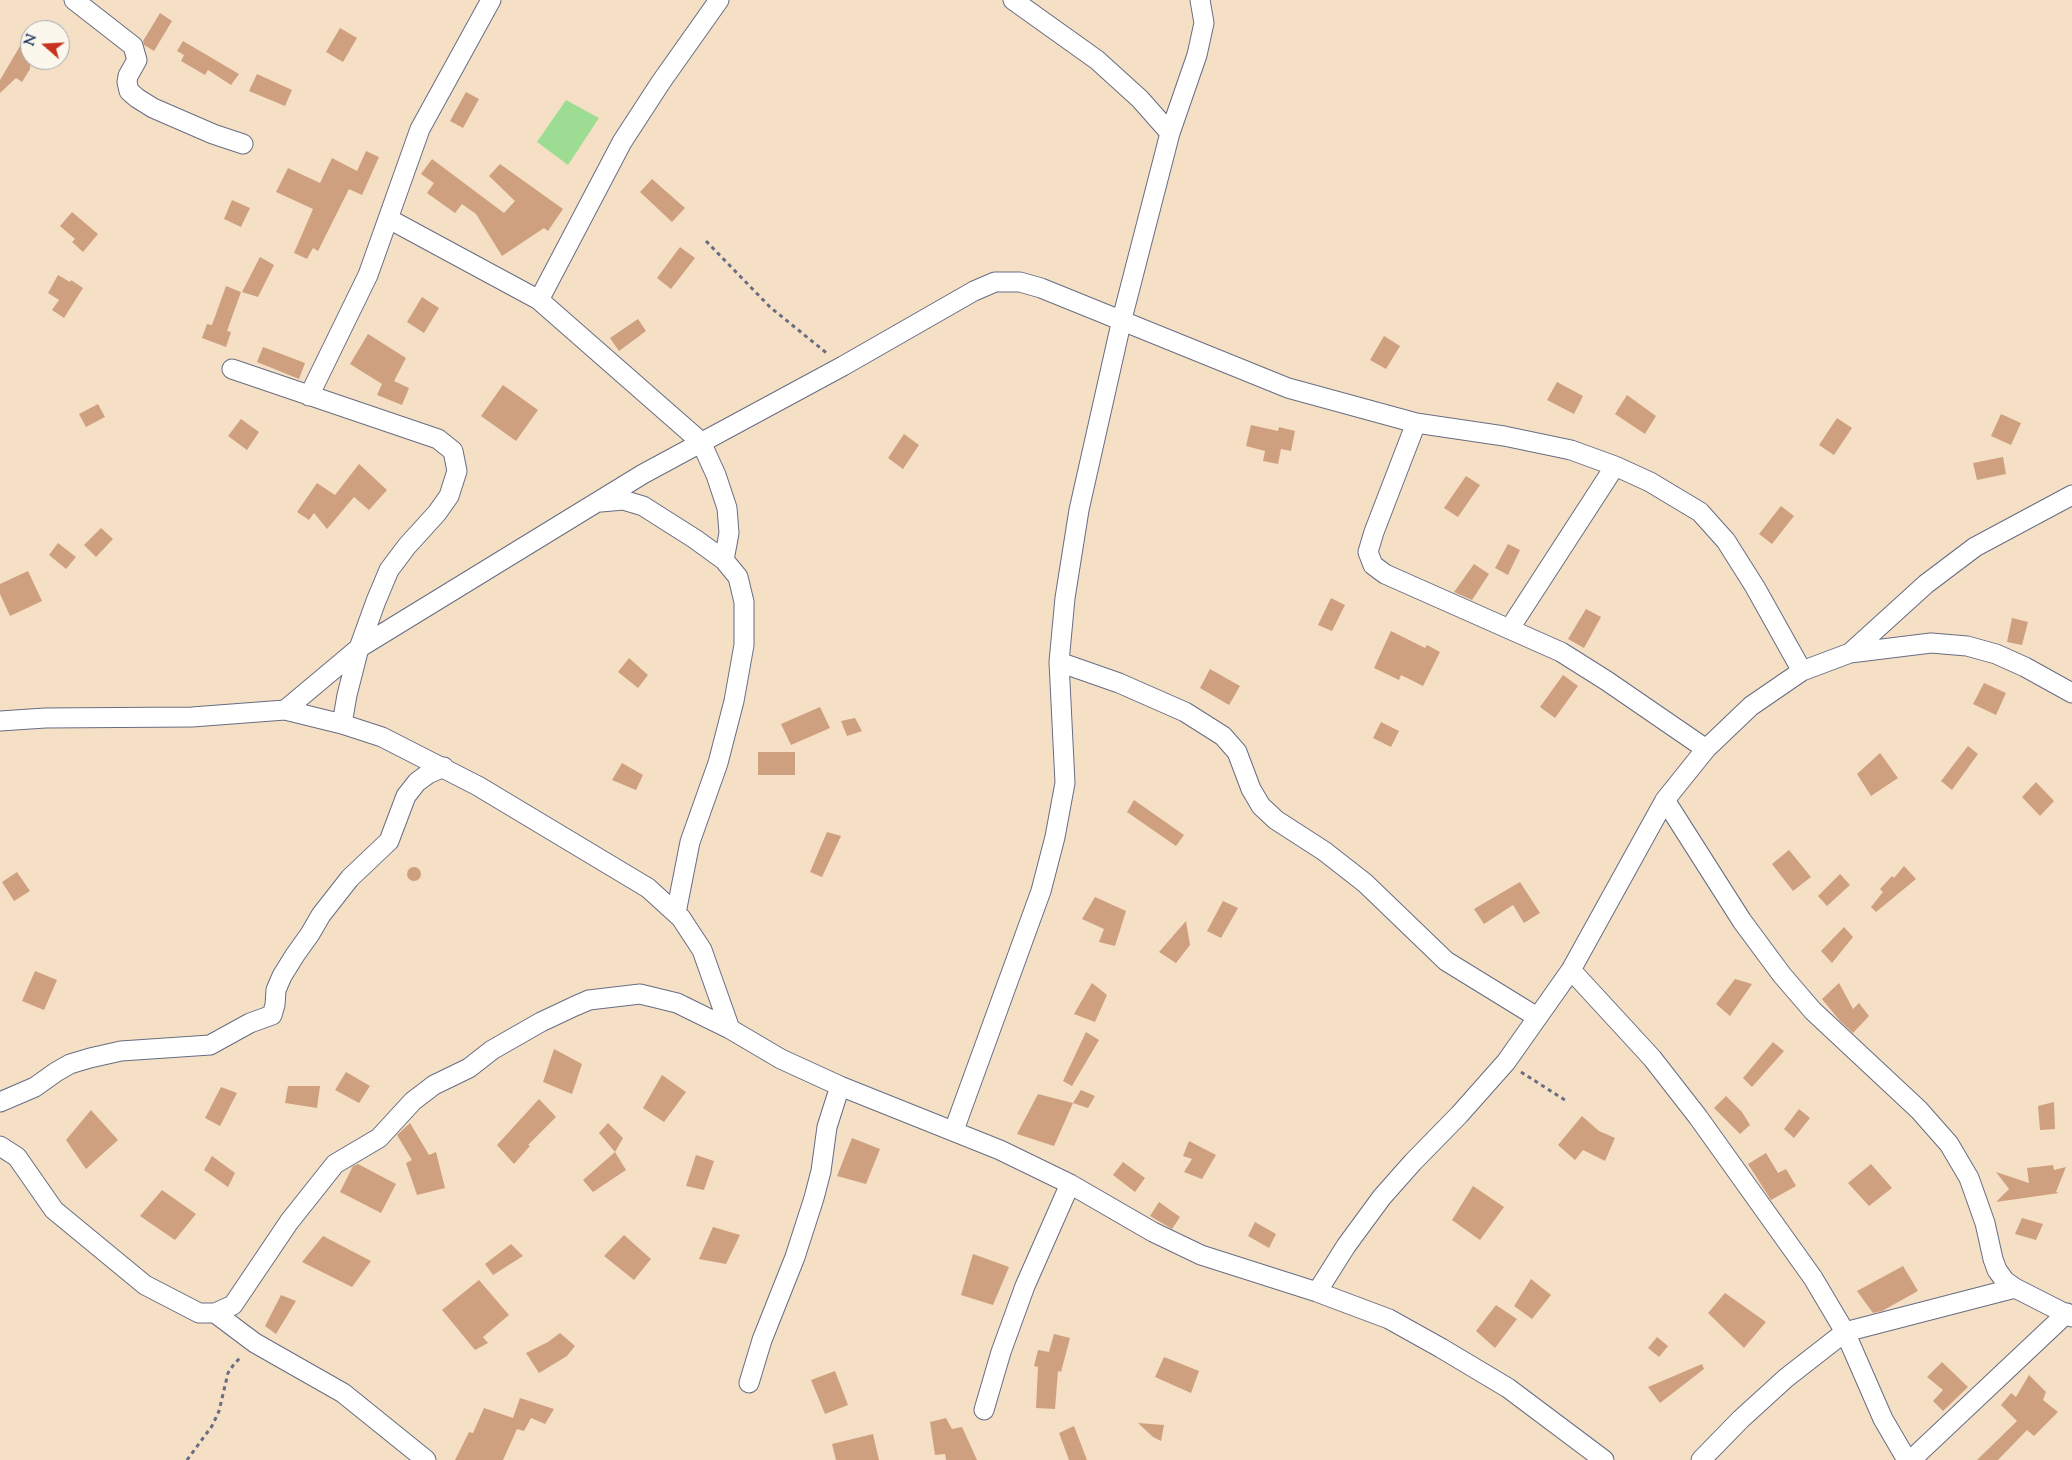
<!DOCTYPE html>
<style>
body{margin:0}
#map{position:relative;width:2072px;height:1460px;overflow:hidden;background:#f5e0c5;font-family:"Sorts Mill Goudy",serif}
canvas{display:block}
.north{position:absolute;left:20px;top:20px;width:50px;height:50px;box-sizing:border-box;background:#fbf7ec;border:1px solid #a1a7b3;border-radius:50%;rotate:289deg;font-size:14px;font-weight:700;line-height:20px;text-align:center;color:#1b2f5e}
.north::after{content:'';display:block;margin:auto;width:18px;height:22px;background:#c8321e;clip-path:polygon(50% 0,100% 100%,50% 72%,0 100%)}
</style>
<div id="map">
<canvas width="2072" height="1460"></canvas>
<div class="north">N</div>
</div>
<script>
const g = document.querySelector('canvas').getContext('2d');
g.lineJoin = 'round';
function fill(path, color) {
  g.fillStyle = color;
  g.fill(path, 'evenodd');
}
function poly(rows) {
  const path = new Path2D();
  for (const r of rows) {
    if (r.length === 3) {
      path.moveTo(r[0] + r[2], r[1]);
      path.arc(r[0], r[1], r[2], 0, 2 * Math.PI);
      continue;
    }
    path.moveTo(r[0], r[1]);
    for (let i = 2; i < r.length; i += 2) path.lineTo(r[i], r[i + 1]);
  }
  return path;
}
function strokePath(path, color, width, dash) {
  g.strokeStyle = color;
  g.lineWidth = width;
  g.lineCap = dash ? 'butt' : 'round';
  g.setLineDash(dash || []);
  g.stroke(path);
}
fill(poly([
 [566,100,599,118,568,165,537,142]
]), '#9ddd93');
fill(poly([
 [160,13,172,21,154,51,144,45,143,41],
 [340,28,357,38,343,62,326,52],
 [30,29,30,69,22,82,16,78,0,93,0,80],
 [183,41,239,74,231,85,208,70,205,75,181,61,184,55,177,51],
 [257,74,292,90,285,106,249,91],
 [466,92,479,99,463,128,450,121],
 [366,151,379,157,362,195,349,189,318,251,313,248,307,259,294,253,313,209,276,192,288,168,320,183,332,158,357,171],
 [432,159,504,213,515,201,489,176,500,164,563,209,548,231,544,228,502,256,476,214,462,204,455,213,427,193,434,183,421,174],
 [652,179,685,208,672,222,640,192],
 [232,200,250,208,241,227,224,219],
 [72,212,98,234,83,252,72,242,75,239,60,226],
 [680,247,695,258,671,289,657,278],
 [260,257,274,265,258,297,242,292],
 [58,275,70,282,71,280,83,288,64,318,52,310,59,300,48,293],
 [226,286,241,292,227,331,231,332,226,347,202,338,207,324,212,325],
 [422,297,439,308,424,333,407,322],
 [638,319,646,331,619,351,610,338],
 [368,334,406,358,394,381,409,388,402,405,377,395,382,384,350,364],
 [1384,336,1400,346,1386,369,1370,360],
 [263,347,305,363,299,379,257,362],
 [1557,382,1583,396,1574,414,1547,400],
 [503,385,538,410,516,441,481,416],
 [1627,395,1656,416,1645,434,1615,414],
 [98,404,105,417,86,427,79,414],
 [2001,414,2021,423,2011,445,1991,436],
 [1837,418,1852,428,1834,455,1819,445],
 [241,419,259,432,247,450,228,436],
 [1251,425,1278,431,1279,427,1295,431,1291,451,1281,449,1278,464,1263,461,1265,451,1246,446],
 [904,434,919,445,903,469,888,458],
 [2003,457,2006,474,1977,480,1973,463],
 [359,464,387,490,369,510,354,497,327,529,314,513,309,520,297,512,317,483,335,495],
 [1466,476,1480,485,1458,517,1444,508],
 [1781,506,1794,516,1772,544,1759,534],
 [101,528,113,539,96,557,84,545],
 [58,543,76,557,66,569,49,555],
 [1508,544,1520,550,1508,575,1495,568],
 [1474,564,1489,574,1472,600,1454,592],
 [28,571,42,601,10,616,0,594,0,584],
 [1331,598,1345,605,1332,631,1318,625],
 [1586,609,1601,617,1584,648,1568,639],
 [2012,618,2028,622,2022,645,2007,642],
 [1391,631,1425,648,1427,645,1440,652,1423,686,1401,675,1399,680,1374,668],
 [629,658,648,675,638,688,618,672],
 [1210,669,1240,686,1229,705,1200,688],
 [1563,675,1578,686,1555,718,1540,707],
 [1984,683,2006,693,1996,715,1973,704],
 [820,707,830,728,791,745,781,724],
 [855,718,862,731,847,736,841,721],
 [1381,722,1399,731,1391,747,1373,738],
 [1968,746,1978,754,1952,790,1941,781],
 [758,752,795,752,795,775,758,775],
 [1880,753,1898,778,1871,796,1857,774],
 [622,763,643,775,636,790,612,780],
 [2036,782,2054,801,2040,816,2022,797],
 [1134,800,1184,835,1176,846,1127,812],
 [827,832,841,836,822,877,810,872],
 [1789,850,1811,877,1793,891,1772,864],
 [1904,866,1916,879,1876,912,1871,907,1883,892,1880,889,1892,876,1894,878],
 [414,874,7],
 [17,872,30,891,14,901,2,882],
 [1840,874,1850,885,1827,906,1818,896],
 [1520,882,1540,913,1524,923,1513,905,1484,924,1474,909],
 [1095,897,1126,911,1115,946,1099,942,1104,929,1082,919],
 [1223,901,1238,908,1221,938,1207,931],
 [1186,921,1190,945,1176,963,1159,952],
 [1844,927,1853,937,1832,963,1821,951],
 [35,971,57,980,44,1010,22,1001],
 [1735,979,1752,984,1730,1016,1716,1004],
 [1092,983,1107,995,1095,1022,1074,1014],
 [1839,983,1853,1009,1859,1003,1869,1016,1853,1033,1840,1021,1822,999],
 [1086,1032,1099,1040,1072,1086,1063,1081],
 [1773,1042,1784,1051,1752,1087,1743,1078],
 [554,1049,582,1064,572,1094,543,1082],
 [346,1072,370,1086,359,1103,335,1090],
 [662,1075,686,1092,664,1122,643,1108],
 [288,1086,320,1086,317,1108,285,1103],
 [221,1087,237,1093,220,1126,205,1118],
 [1081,1090,1095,1096,1088,1108,1073,1103],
 [1038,1094,1073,1103,1054,1146,1017,1134],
 [1726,1096,1742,1112,1750,1125,1740,1134,1714,1108],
 [539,1099,556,1117,528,1145,530,1146,514,1164,497,1145],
 [2054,1102,2055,1129,2040,1130,2038,1106],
 [1799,1109,1810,1118,1794,1138,1784,1129],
 [91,1110,118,1140,86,1169,66,1140],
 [1582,1116,1599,1131,1615,1138,1605,1161,1583,1150,1575,1160,1558,1145],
 [410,1123,429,1155,436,1152,445,1188,417,1195,406,1163,412,1160,397,1135],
 [608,1123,623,1138,615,1152,599,1133],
 [852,1138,880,1149,866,1184,837,1176],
 [1189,1141,1216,1155,1202,1179,1184,1172,1192,1159,1183,1156],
 [615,1152,626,1170,593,1192,583,1180],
 [1766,1153,1778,1173,1786,1169,1796,1186,1771,1200,1748,1164],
 [696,1155,714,1161,704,1190,686,1186],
 [212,1156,235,1173,228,1187,204,1170],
 [1123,1162,1145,1178,1135,1192,1113,1175],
 [358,1164,396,1184,381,1213,340,1192,353,1166],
 [1871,1164,1892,1188,1869,1206,1848,1183],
 [2053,1165,2054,1170,2066,1167,2056,1192,2059,1193,1996,1202,2009,1189,1996,1172,2029,1183,2027,1168],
 [1473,1186,1504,1207,1480,1240,1452,1220],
 [162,1190,196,1214,175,1240,140,1216],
 [1159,1202,1180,1217,1172,1229,1150,1216],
 [2022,1218,2043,1224,2036,1240,2015,1234],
 [1255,1222,1276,1234,1269,1248,1248,1236],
 [713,1227,740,1235,726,1264,699,1259],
 [624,1235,651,1259,634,1280,604,1256],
 [323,1236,371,1261,352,1287,302,1262],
 [511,1244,523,1256,493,1275,485,1264],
 [973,1254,1009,1267,993,1305,961,1295],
 [1903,1266,1918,1291,1882,1311,1873,1313,1857,1291],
 [1531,1279,1551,1295,1532,1319,1514,1306],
 [479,1280,509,1315,483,1337,488,1343,475,1350,442,1310],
 [1725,1293,1766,1322,1744,1348,1708,1313],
 [281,1295,296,1301,276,1334,265,1326],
 [1496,1305,1517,1319,1495,1348,1476,1331],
 [560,1333,575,1346,567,1356,539,1373,526,1353,548,1342],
 [1054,1334,1070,1338,1061,1372,1058,1371,1055,1409,1036,1408,1038,1367,1034,1366,1038,1350,1049,1352],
 [1657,1337,1668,1346,1659,1357,1648,1348],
 [1164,1357,1199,1371,1191,1393,1155,1377],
 [1942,1362,1968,1387,1943,1411,1933,1401,1943,1390,1927,1377],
 [1702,1364,1704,1369,1660,1403,1648,1387],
 [835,1371,848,1405,825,1414,811,1380],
 [2029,1375,2046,1392,2043,1400,2058,1412,2034,1436,2027,1430,1998,1460,1977,1460,2017,1421,2001,1405,2011,1393,2016,1397],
 [520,1398,554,1409,545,1424,531,1418,524,1431,517,1429,503,1460,455,1460,469,1432,473,1433,484,1408,513,1418],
 [946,1418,952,1429,962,1427,977,1460,946,1460,945,1454,935,1455,930,1422],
 [1138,1423,1164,1425,1161,1441,1153,1437],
 [1074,1426,1087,1460,1069,1460,1059,1433],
 [873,1434,879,1460,836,1460,832,1444]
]), '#cea07f');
const minor = poly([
 [74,0,133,46,137,60,128,76,127,82,129,91,137,98,153,108,213,134,243,144],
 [1013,0,1097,60,1140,99,1170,133],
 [389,219,539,300,701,442,716,475,727,508,729,533,724,560],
 [539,300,622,142,661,82,719,0],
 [232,369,438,439,453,451,457,471,449,496,437,513,407,546,389,570,376,601,359,648,347,695,342,724],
 [309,396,368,275,420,129,491,0],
 [1416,423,1374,532,1368,552,1373,565,1385,574,1561,652,1607,681,1706,749],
 [601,502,623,500,643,506,695,539,724,560,738,577,744,602,744,645,734,701,718,763,690,842,676,913],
 [1510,628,1615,466],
 [1850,653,1926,584,1975,547,2072,495],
 [1059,662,1119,683,1185,712,1223,736,1237,752,1251,789,1261,806,1276,820,1324,851,1365,883,1446,961,1537,1017],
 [285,710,359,648,643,474,843,366,974,291,995,282,1020,282,1041,288,1288,388,1416,423,1504,436,1571,450,1615,466,1650,482,1700,512,1726,541,1755,587,1802,671],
 [0,721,45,718,192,717,285,710,342,724,382,737,478,786,648,888,681,918,702,950,730,1029],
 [1665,800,1742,921,1782,975,1813,1011,1919,1110,1949,1144,1969,1178,1985,1223,1993,1259,1997,1270,2005,1281,2015,1288,2072,1317],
 [1571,970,1652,1058,1698,1117,1813,1278,1845,1332,1883,1419,1907,1460],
 [0,1102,35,1087,56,1072,70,1064,90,1058,121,1051,210,1045,250,1023,272,1015,275,1005,276,990,282,976,295,955,310,934,321,915,350,878,389,841,406,796,417,782,428,774,444,767],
 [954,1130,1041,891,1055,837,1065,783,1059,662,1065,598,1079,510,1122,319,1170,133,1197,55,1204,23,1200,0],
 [0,1146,17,1157,54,1210,145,1285,199,1313,215,1313,233,1305,289,1222,335,1164,379,1138,413,1101,434,1085,469,1068,492,1050,541,1022,575,1006,589,1000,640,994,677,1003,730,1029,781,1059,840,1086,1000,1150,1070,1184,1153,1232,1201,1255,1317,1292,1389,1319,1441,1348,1508,1388,1604,1460],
 [1317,1292,1346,1246,1382,1197,1413,1162,1459,1115,1506,1062,1571,970,1665,800,1706,749,1751,706,1802,671,1850,653,1931,643,1967,646,1996,654,2025,667,2072,693],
 [215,1313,255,1343,343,1393,426,1460],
 [749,1383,762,1340,795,1257,814,1198,821,1171,827,1127,840,1086],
 [984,1410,1001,1352,1025,1286,1070,1184],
 [1701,1460,1741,1419,1786,1378,1845,1332,2015,1288],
 [1911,1460,2067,1313]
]);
strokePath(minor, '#676d82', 21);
strokePath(poly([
 [706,241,770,307,829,355],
 [1521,1072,1568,1102],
 [187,1460,212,1426,219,1411,228,1373,234,1364,242,1356]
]), '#676d82', 3, [4, 4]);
strokePath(minor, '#fff', 19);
</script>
